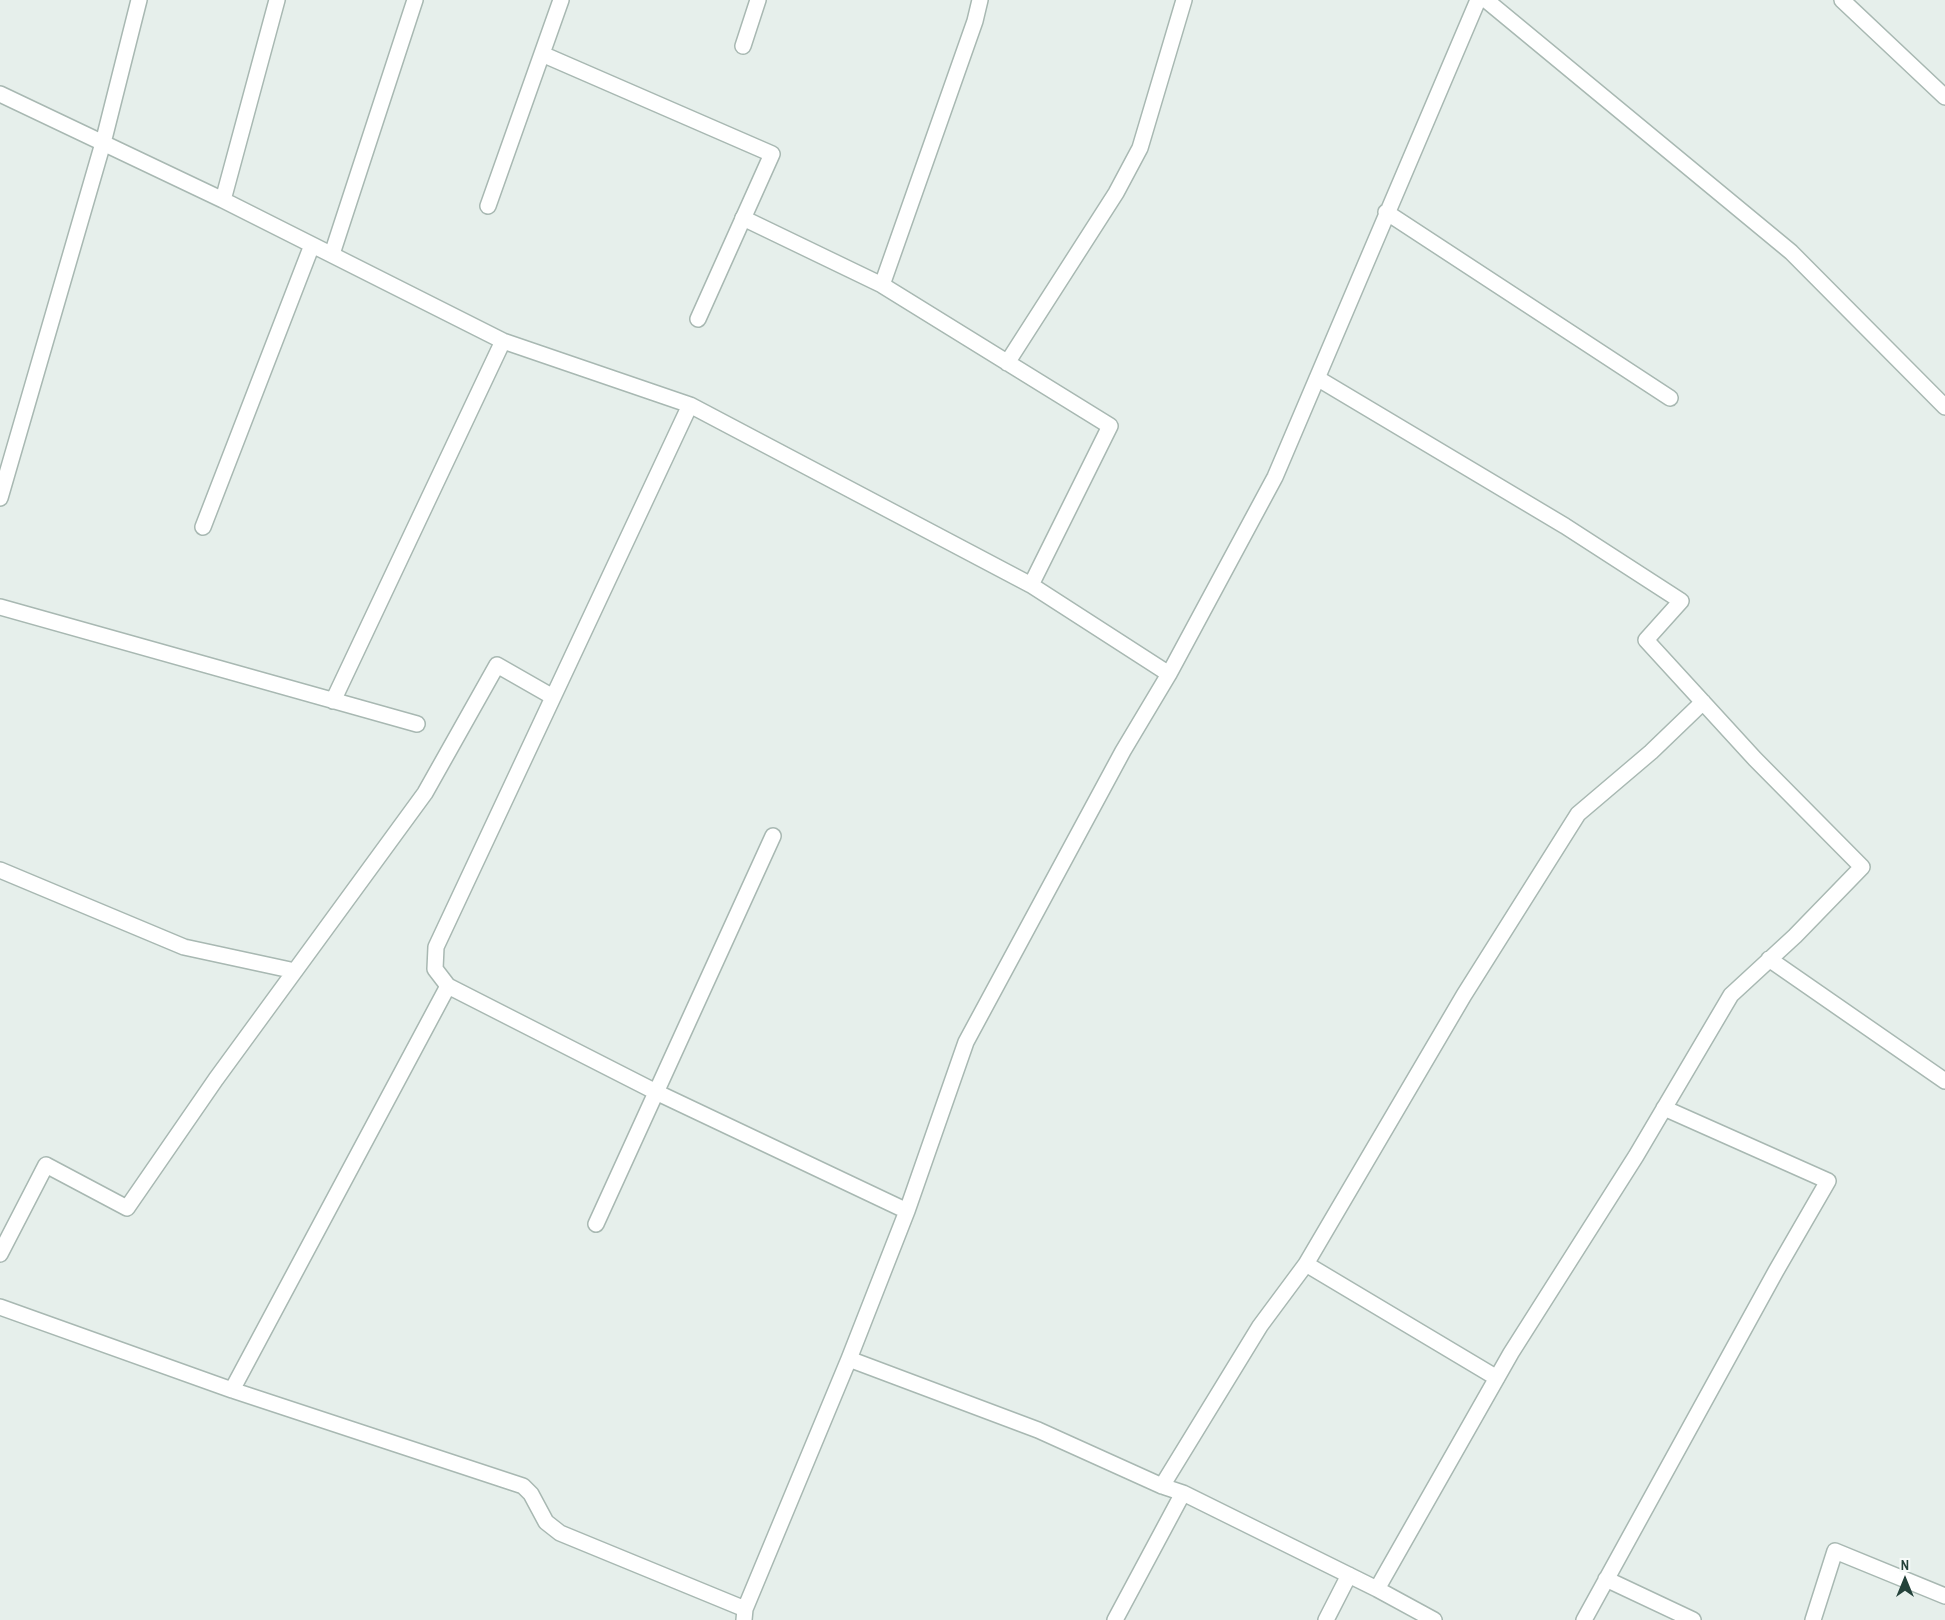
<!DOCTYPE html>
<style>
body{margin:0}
#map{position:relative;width:1945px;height:1620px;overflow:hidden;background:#e6efeb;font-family:"Archivo Narrow",sans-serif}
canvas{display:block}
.north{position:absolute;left:1880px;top:1555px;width:50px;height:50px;-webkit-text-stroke:4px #f7fbf9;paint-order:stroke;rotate:0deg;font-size:14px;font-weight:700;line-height:20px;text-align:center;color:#24423a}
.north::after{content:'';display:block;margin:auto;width:18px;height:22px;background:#24423a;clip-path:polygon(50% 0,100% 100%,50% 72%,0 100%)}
</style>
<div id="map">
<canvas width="1945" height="1620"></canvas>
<div class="north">N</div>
</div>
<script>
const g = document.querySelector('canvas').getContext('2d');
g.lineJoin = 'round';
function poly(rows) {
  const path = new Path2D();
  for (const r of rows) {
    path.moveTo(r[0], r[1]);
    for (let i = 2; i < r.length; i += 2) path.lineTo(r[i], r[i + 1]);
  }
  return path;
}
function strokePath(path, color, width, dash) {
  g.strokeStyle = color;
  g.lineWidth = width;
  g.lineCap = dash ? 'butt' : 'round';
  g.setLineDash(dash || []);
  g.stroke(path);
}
const lane = poly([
 [542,54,772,154,698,319],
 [488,206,561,0],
 [332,254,415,0]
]);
const street = poly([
 [1486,0,1791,252,1945,407],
 [1842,0,1945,97],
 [743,46,758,0],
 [0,94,223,200,503,341,690,405,1031,585,1169,674],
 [223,200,277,0],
 [1386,212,1670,398],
 [743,218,882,285,1110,426,1031,585],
 [882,285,975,21,980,0],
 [1007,363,1116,193,1140,148,1184,0],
 [1317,378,1565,526,1681,601,1646,640,1755,759,1862,867,1795,936,1731,995,1636,1156,1511,1353,1377,1589],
 [690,405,436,947,435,969,448,986,658,1093,907,1211],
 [0,498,103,143,139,0],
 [203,527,312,245],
 [0,607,417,724],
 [333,701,503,341],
 [0,870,184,947,295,971],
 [1769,959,1945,1081],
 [596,1224,773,836],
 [0,1254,46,1165,127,1208,216,1079,425,793,497,665,553,697],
 [0,1307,232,1390,523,1486,531,1494,546,1522,560,1533,745,1609],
 [849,1359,1038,1430,1162,1486,1183,1493,1377,1589,1434,1620],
 [1497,1378,1306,1264,1464,995,1578,814,1651,752,1703,702],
 [232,1390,448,986],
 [1162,1486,1260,1326,1306,1264],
 [1606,1579,1693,1620],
 [744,1620,745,1609,849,1359,907,1211,966,1042,1123,751,1169,674,1275,477,1478,0],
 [1115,1620,1183,1493],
 [1326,1620,1349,1575],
 [1584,1620,1776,1271,1828,1181,1664,1108],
 [1813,1620,1835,1551,1945,1596]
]);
strokePath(lane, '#a8b8b2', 18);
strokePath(street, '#a8b8b2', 18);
strokePath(lane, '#fff', 15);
strokePath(street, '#fff', 15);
</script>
